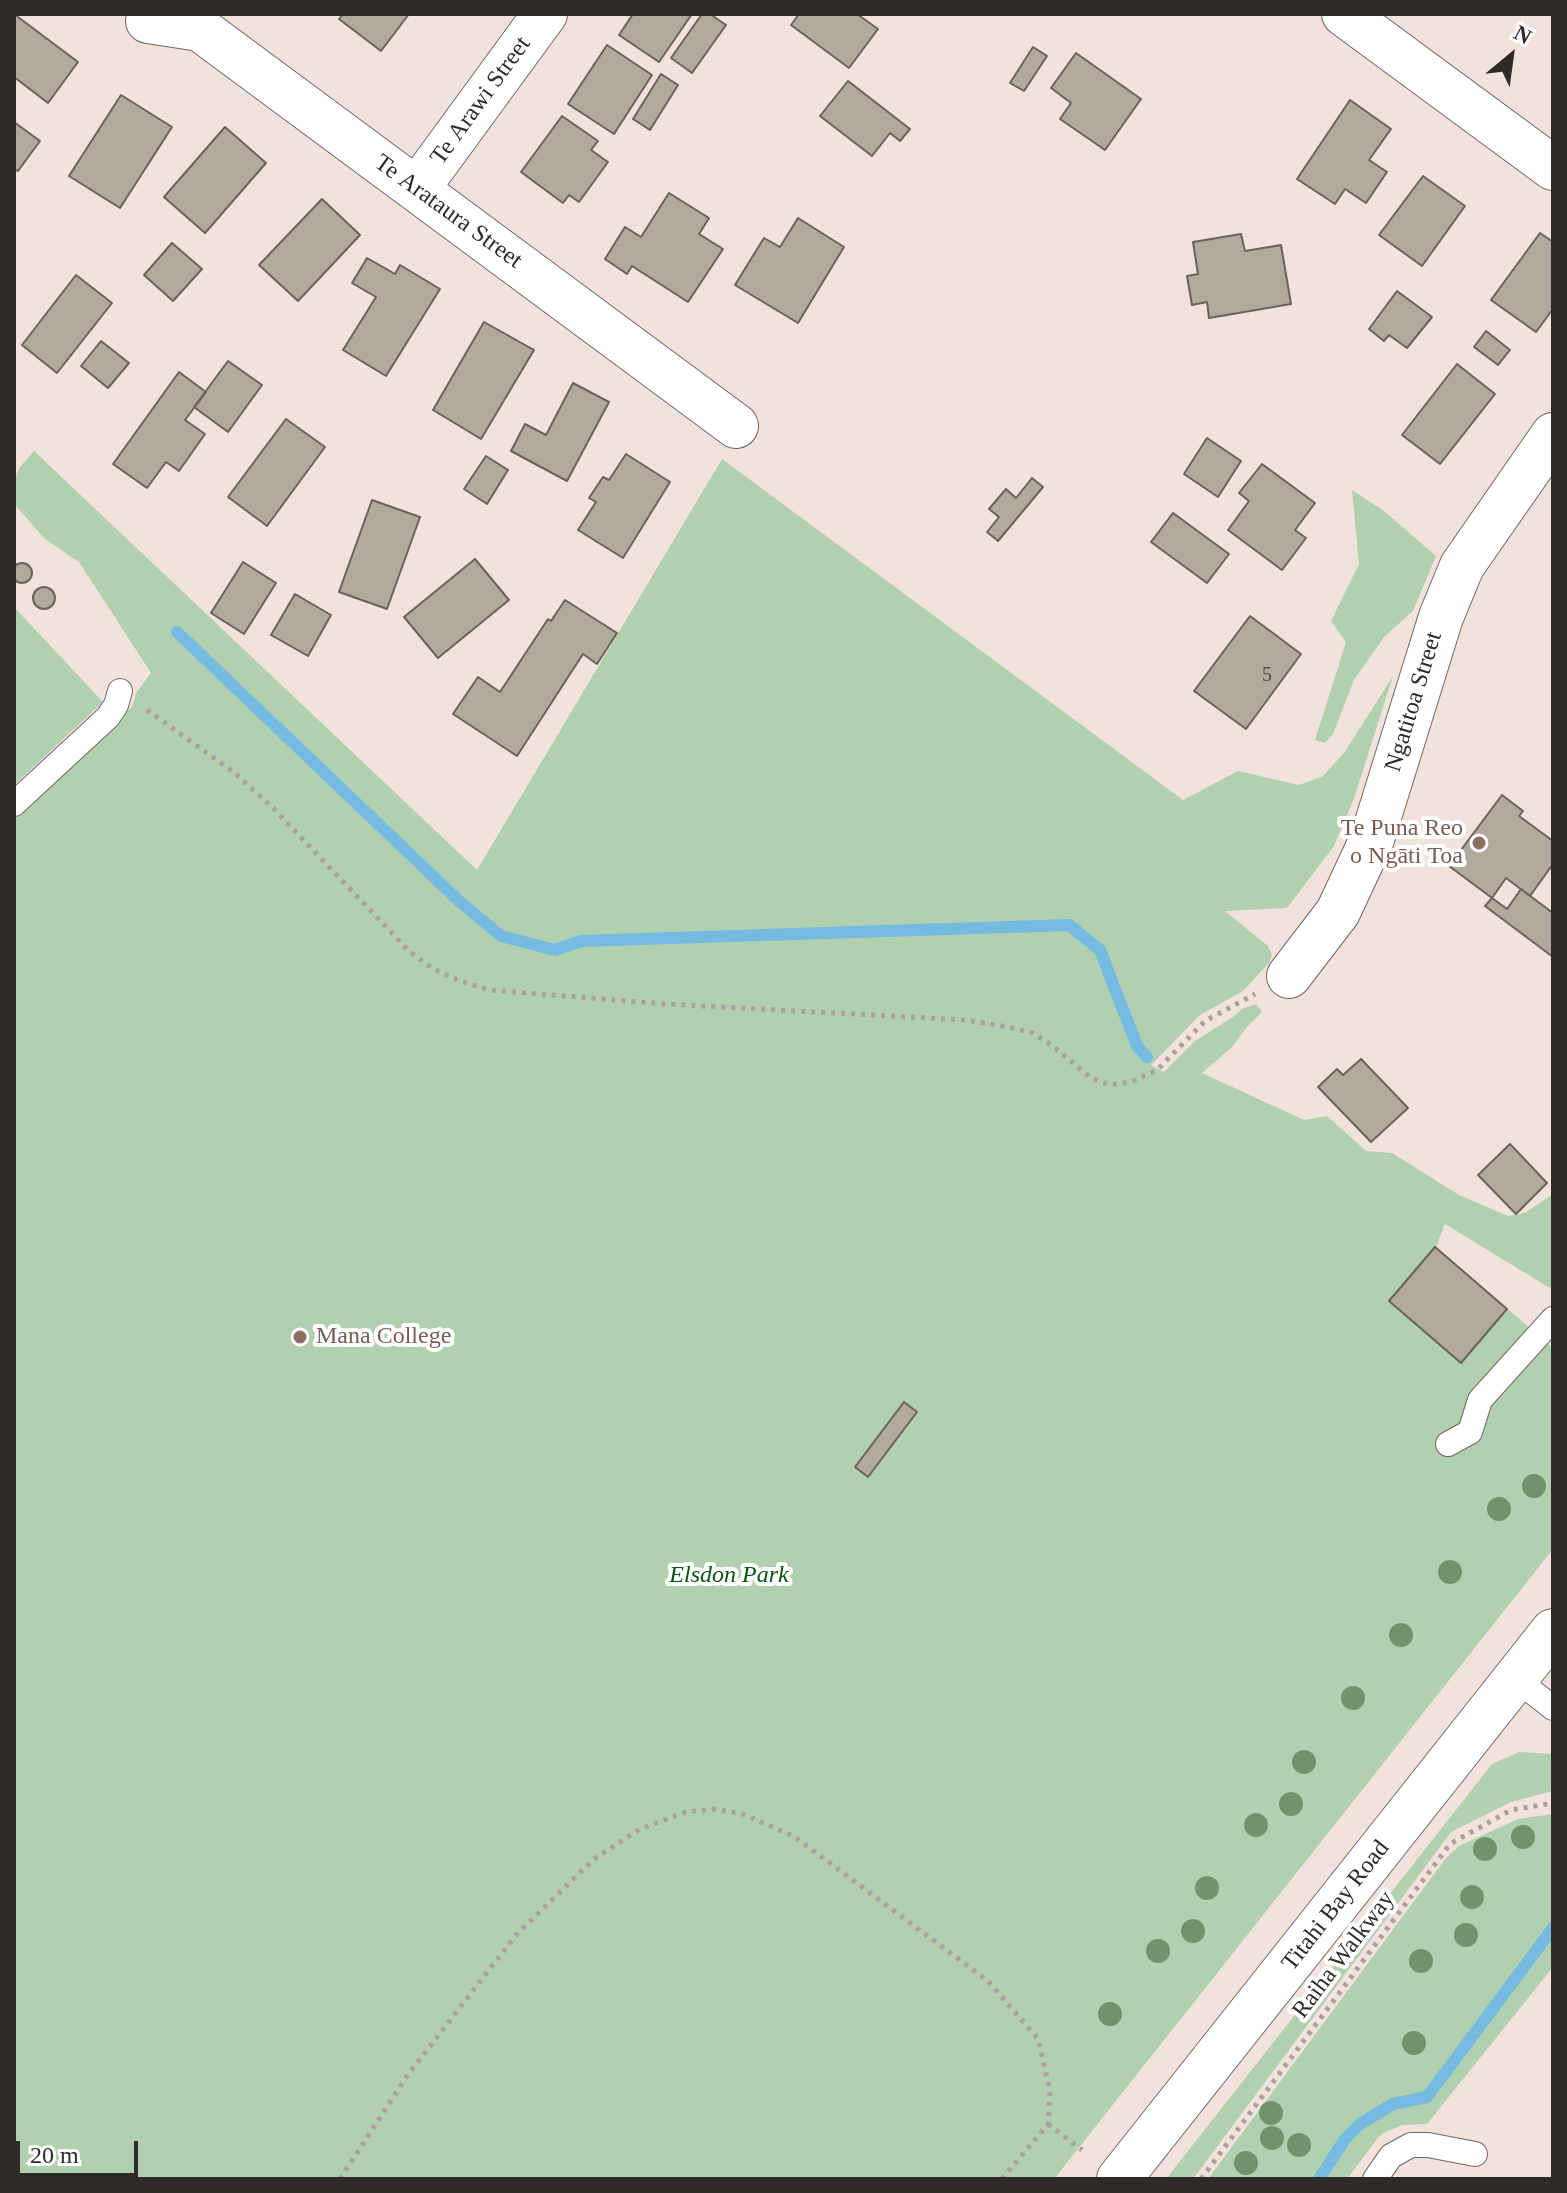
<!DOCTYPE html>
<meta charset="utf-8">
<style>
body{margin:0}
#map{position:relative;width:1567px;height:2193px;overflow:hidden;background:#f2e2dc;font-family:"Times New Roman",serif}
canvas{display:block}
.frame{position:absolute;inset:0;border:16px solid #2f2927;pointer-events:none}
.north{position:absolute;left:1471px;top:16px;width:80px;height:80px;-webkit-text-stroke:6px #fff;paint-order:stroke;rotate:29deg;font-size:22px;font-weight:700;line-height:32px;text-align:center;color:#2f2927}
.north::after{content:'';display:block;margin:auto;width:28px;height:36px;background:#2f2927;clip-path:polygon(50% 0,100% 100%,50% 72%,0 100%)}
.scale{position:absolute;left:16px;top:2141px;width:122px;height:36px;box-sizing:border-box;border:4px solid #2f2927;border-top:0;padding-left:10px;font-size:24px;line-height:28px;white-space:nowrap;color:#2f2927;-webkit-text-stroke:6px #fff;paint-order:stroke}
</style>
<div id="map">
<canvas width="1567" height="2193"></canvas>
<div class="frame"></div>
<div class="north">N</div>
<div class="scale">20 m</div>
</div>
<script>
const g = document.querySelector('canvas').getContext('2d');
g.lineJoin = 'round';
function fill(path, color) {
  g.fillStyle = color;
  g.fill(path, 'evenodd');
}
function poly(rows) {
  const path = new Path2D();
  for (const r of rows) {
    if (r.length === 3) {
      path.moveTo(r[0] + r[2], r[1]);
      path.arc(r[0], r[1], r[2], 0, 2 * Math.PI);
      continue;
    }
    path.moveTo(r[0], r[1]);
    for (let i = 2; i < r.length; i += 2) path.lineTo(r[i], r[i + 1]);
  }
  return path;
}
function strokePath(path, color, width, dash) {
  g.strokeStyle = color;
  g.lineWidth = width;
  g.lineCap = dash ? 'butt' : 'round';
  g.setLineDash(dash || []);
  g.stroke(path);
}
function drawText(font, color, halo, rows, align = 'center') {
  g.font = font + ' "Times New Roman",serif';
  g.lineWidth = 8;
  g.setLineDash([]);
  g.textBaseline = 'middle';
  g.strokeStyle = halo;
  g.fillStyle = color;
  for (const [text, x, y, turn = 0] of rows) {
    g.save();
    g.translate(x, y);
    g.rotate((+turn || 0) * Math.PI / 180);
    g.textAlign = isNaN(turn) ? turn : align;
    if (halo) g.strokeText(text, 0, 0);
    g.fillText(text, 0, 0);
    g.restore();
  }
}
fill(poly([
 [34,451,477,870,722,459,1183,800,1238,771,1299,785,1323,776,1344,753,1393,676,1354,798,1334,846,1287,908,1225,911,1268,946,1272,955,1269,963,1243,991,1200,1015,1151,1065,1164,1072,1195,1041,1233,1017,1242,1009,1256,1004,1262,1012,1246,1028,1232,1047,1202,1073,1304,1120,1327,1116,1366,1151,1392,1153,1459,1195,1508,1216,1525,1213,1553,1194,1553,1290,1445,1224,1436,1247,1553,1348,1553,1549,1054,2179,14,2179,14,818,132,707,136,693,151,673,79,562,45,539,14,504,14,484,19,468],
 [1352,490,1384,511,1436,556,1413,611,1384,637,1354,680,1333,734,1325,743,1315,740,1346,642,1331,621,1359,564],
 [14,607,103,702,14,785],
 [1519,1752,1553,1754,1553,1791,1511,1802,1451,1832,1193,2179,1166,2179,1492,1764],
 [1553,1814,1553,1967,1427,2124,1402,2125,1381,2134,1347,2179,1208,2179,1446,1858,1459,1846,1518,1819]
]), '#b0d0af');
strokePath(poly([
 [177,632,459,901,501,936,555,950,581,941,1069,925,1100,950,1137,1046,1147,1057],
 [1319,2179,1345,2139,1360,2124,1393,2104,1427,2097,1553,1928]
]), '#75bbe1', 12);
const building = poly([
 [14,14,78,62,48,103,14,77,14,14],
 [343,14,409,14,381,51,339,19,343,14],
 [633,14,692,14,659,62,619,35,633,14],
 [702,14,710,14,726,25,692,73,671,58,702,14],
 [799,14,857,14,878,29,849,68,791,25,799,14],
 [607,45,652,75,614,134,568,104,607,45],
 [1033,47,1047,56,1024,91,1010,83,1033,47],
 [1076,53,1141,99,1105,150,1060,119,1071,103,1051,88,1076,53],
 [661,74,678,85,650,130,633,119,661,74],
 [848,81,910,129,900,141,890,133,872,156,820,116,848,81],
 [121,95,172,127,120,208,69,176,121,95],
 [1350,100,1391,129,1369,160,1387,172,1366,203,1345,189,1335,204,1297,179,1350,100],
 [562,116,598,141,591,150,608,162,579,202,569,195,563,203,521,172,562,116],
 [14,122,40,141,18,171,14,169,14,122],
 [225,127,266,163,205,233,164,197,225,127],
 [1423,176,1465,206,1422,266,1379,235,1423,176],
 [669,193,709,218,699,234,723,249,688,302,632,266,627,274,605,259,625,227,641,237,669,193],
 [322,199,360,235,298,301,259,265,322,199],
 [798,218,844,247,798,323,735,285,764,238,780,247,798,218],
 [1540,233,1553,242,1553,309,1536,332,1491,300,1540,233],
 [1241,234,1245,251,1281,245,1291,304,1209,318,1207,302,1192,305,1187,276,1198,274,1193,242,1241,234],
 [172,243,202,269,173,301,144,275,172,243],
 [367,258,395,274,400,265,440,289,386,376,343,350,376,297,352,283,367,258],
 [76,275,112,303,57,373,22,345,76,275],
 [1397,291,1432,317,1407,348,1389,335,1384,341,1369,329,1397,291],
 [484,322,534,350,481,439,433,410,484,322],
 [1486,331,1510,350,1498,365,1474,347,1486,331],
 [101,341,129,363,108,388,81,366,101,341],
 [228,361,262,385,228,432,194,407,228,361],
 [1457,364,1495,394,1440,464,1402,435,1457,364],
 [179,372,206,392,185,420,205,434,179,471,166,462,147,488,113,464,179,372],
 [573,383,609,402,567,481,511,451,525,424,546,435,573,383],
 [286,419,325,447,267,526,228,497,286,419],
 [1207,438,1241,461,1218,497,1184,474,1207,438],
 [626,454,670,482,623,558,578,530,596,502,589,498,603,477,609,480,626,454],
 [486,456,508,470,487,504,464,489,486,456],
 [1262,464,1315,503,1295,530,1306,538,1282,570,1228,530,1249,501,1239,493,1262,464],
 [1032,478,1043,487,998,541,987,532,999,517,989,509,1006,489,1016,498,1032,478],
 [372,500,420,517,387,609,339,592,372,500],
 [1173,513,1229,554,1207,583,1151,542,1173,513],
 [475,559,509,600,438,658,404,617,475,559],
 [243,562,276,583,244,634,211,613,243,562],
 [22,573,10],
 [44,598,11],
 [295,594,331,615,308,656,271,635,295,594],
 [565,600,617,633,597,664,583,654,517,756,453,714,478,677,500,692,548,619,551,621,565,600],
 [1250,616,1301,654,1246,729,1194,691,1250,616],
 [1502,795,1523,811,1519,816,1553,841,1553,864,1530,896,1506,878,1492,898,1449,866,1502,795],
 [1521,889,1553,913,1553,957,1485,906,1492,898,1507,909,1521,889],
 [1361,1059,1408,1108,1371,1142,1318,1087,1337,1069,1343,1075,1361,1059],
 [1510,1144,1547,1183,1516,1214,1478,1175,1510,1144],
 [1435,1247,1507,1309,1461,1363,1389,1301,1435,1247],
 [904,1402,917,1412,868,1477,855,1467,904,1402]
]);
fill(building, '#b1a99e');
strokePath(building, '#6a6359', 2);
const service = poly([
 [14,804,108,717,116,705,120,691],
 [1448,1444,1470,1432,1480,1400,1553,1319],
 [1516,1679,1553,1708],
 [1375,2179,1391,2156,1411,2145,1428,2145,1475,2154]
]);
const minor = poly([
 [1344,14,1553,168],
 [148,21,200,29,736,426],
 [417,189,545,14],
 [1289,976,1338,912,1372,839,1441,617,1462,566,1553,435]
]);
const secondary = poly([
 [1119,2179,1553,1631]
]);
strokePath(service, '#736661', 26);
strokePath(minor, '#736661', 46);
strokePath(secondary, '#736661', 46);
strokePath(poly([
 [147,710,235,773,273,808,410,952,432,968,460,981,489,990,666,1004,966,1020,1008,1027,1033,1033,1054,1047,1091,1078,1110,1085,1131,1082,1157,1070,1205,1021,1255,994],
 [1048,2124,1082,2150],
 [340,2179,407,2076,516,1935,594,1859,640,1829,686,1812,715,1809,743,1814,795,1837,988,1981,1038,2039,1050,2091,1048,2124,1002,2179],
 [1201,2179,1450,1844,1511,1810,1553,1803]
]), '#ada09c', 5, [4, 6]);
strokePath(service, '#fff', 24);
strokePath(minor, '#fff', 44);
strokePath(secondary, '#fff', 44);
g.fillStyle = '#71936c';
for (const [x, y] of [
 [1534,1486],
 [1499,1509],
 [1450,1572],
 [1401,1635],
 [1353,1698],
 [1304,1762],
 [1291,1804],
 [1256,1825],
 [1523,1837],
 [1485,1849],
 [1207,1888],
 [1472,1897],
 [1193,1931],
 [1466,1935],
 [1158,1951],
 [1421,1961],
 [1110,2014],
 [1414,2043],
 [1271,2113],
 [1272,2138],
 [1299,2145],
 [1246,2163]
]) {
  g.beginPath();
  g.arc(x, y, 12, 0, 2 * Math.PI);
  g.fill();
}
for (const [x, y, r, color] of [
 [1479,843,8,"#8d6e63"],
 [300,1337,8,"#8d6e63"]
]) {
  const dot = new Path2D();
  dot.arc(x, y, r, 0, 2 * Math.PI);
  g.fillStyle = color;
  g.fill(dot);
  strokePath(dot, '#fff', 3);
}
drawText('20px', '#504945', null, [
 ["5",1267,676]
]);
drawText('24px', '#2f2927', '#fff', [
 ["Te Arawi Street",481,101,-54],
 ["Te Arataura Street",448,212,36],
 ["Ngatitoa Street",1414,702,-73],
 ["Titahi Bay Road",1336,1906,-52],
 ["Raiha Walkway",1344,1955,-53]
]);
drawText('24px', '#785e54', '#fff', [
 ["Te Puna Reo",1463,829],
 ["o Ngāti Toa",1463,857],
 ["Mana College",316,1337,"left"]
], 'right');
drawText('italic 24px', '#075311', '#fff', [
 ["Elsdon Park",729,1576]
]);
</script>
